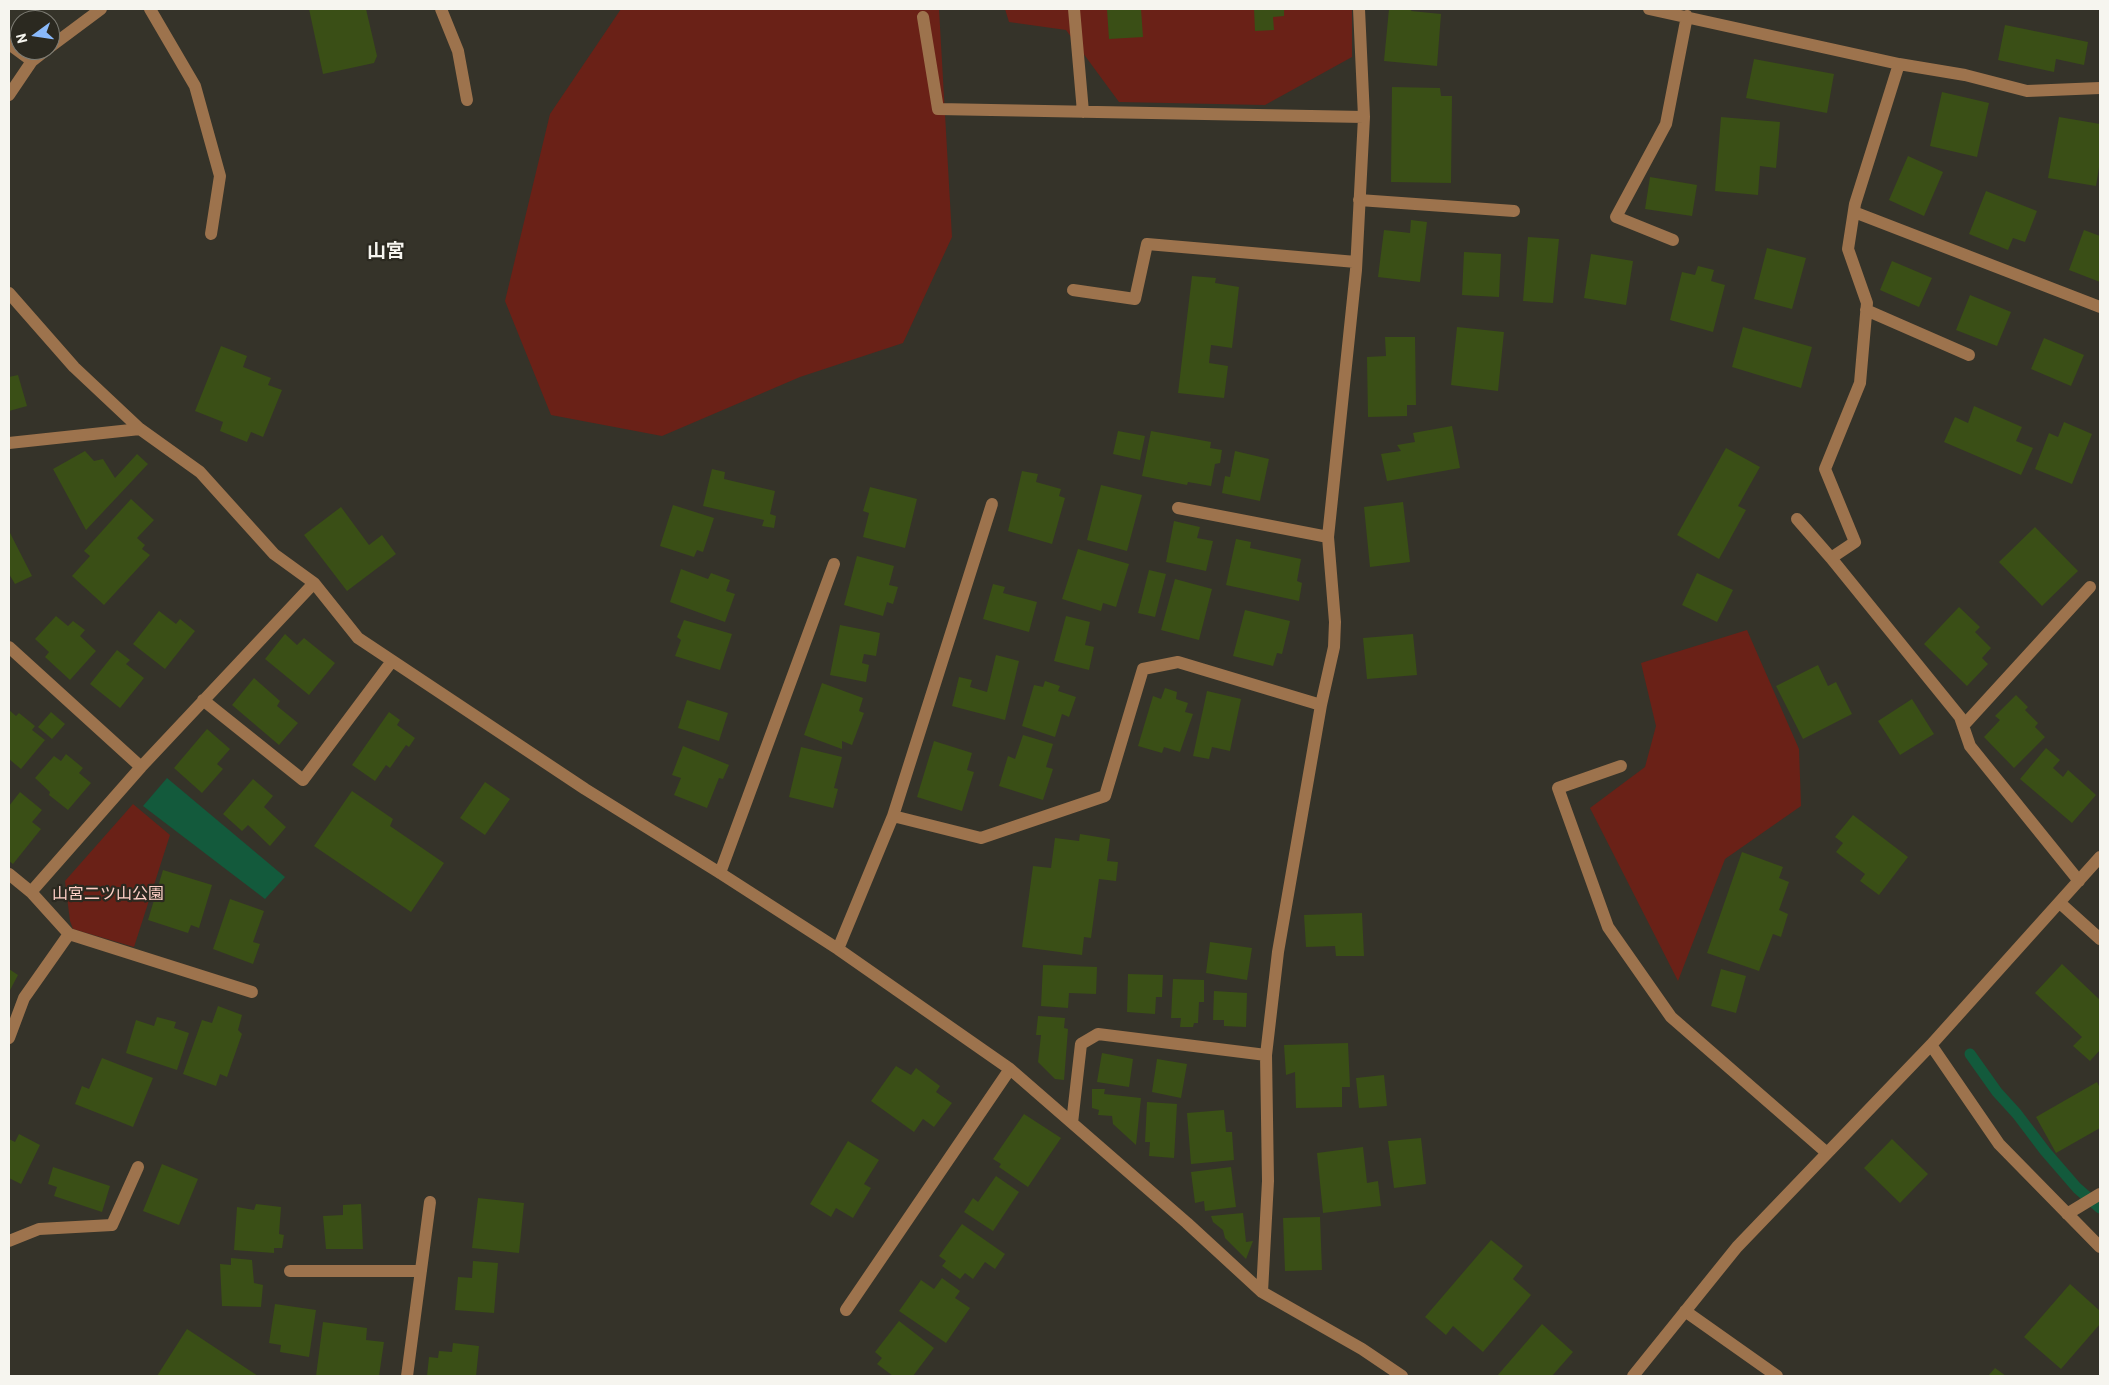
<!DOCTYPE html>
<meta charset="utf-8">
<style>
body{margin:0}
#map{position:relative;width:2109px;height:1385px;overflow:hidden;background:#353329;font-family:Barlow,sans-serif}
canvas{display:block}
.frame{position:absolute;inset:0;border:10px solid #f6f5ef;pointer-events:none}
.north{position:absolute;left:10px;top:10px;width:50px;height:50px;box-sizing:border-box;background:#2b2920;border:1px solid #7c7b73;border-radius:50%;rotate:256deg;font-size:14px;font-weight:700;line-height:20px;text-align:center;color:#f6f5ef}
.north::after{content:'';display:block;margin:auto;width:18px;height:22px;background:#8abafc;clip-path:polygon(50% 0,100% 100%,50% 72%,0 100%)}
</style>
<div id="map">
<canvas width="2109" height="1385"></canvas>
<div class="frame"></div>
<div class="north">N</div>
</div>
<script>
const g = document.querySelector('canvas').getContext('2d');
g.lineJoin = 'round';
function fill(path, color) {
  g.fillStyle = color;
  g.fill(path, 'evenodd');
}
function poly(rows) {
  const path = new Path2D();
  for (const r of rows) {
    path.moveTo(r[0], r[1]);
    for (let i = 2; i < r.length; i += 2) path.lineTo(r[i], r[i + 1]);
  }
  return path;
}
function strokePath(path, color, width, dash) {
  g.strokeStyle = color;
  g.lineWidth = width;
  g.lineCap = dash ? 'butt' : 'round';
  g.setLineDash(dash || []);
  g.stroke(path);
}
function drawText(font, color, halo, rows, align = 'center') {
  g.font = font + ' Barlow,"Noto Sans JP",sans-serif';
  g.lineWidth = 4.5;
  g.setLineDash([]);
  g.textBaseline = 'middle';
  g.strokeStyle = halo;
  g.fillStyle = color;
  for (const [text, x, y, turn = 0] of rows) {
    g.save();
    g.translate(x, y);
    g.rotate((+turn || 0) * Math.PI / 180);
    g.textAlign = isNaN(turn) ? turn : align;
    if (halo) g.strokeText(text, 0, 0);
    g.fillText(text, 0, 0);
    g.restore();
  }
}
fill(poly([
 [621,9,939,9,952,237,903,343,800,377,662,436,551,415,505,301,550,114],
 [1005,9,1352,9,1352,57,1265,105,1119,102,1066,30,1009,22],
 [1747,630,1799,749,1801,806,1725,859,1678,981,1590,808,1645,767,1656,726,1641,663],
 [133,804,170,835,134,947,73,929,70,921,65,881]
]), '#6a2117');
fill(poly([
 [167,778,285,877,265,899,143,806]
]), '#135a3c');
strokePath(poly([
 [1970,1054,1997,1092,2017,1114,2045,1151,2077,1188,2100,1208]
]), '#135a3c', 11);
fill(poly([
 [309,9,366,9,377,56,374,63,323,74],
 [1107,9,1141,9,1143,37,1109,39],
 [1254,9,1284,9,1284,16,1273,17,1274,30,1255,31],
 [1389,9,1412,9,1411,11,1441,14,1437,66,1384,61],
 [2005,25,2088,42,2084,65,2056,59,2054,72,1998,60],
 [1754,59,1834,74,1827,113,1746,98],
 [1392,87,1440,88,1441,96,1452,96,1451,183,1391,182],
 [1942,92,1989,103,1977,157,1930,146],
 [1721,117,1780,122,1776,168,1760,166,1758,195,1715,191],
 [2059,117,2100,124,2100,161,2096,186,2048,178],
 [1908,156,1943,172,1924,216,1889,200],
 [1650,177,1697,185,1692,216,1645,209],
 [1986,191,2037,211,2025,242,2013,238,2008,250,1969,234],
 [1411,220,1427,222,1420,282,1378,277,1384,230,1410,233],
 [2084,230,2100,236,2100,282,2069,270],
 [1528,237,1559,239,1553,303,1523,301],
 [1767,248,1806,258,1792,309,1754,299],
 [1464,252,1501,254,1499,297,1462,295],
 [1591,254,1633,261,1626,305,1584,298],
 [1892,261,1932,278,1919,307,1880,290],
 [1698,266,1714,270,1711,281,1725,285,1713,332,1670,320,1682,272,1695,275],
 [1192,276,1216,278,1215,283,1239,287,1232,348,1211,345,1209,363,1228,366,1224,398,1178,393],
 [1970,295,2011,312,1997,346,1956,330],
 [1457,327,1504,332,1498,391,1451,385],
 [1743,327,1812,347,1801,388,1732,367],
 [1385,337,1415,337,1416,405,1407,405,1407,416,1368,417,1367,357,1386,356],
 [2044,338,2084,355,2071,386,2031,369],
 [221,346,247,356,243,367,271,378,268,385,282,390,263,437,251,432,247,442,220,431,223,422,195,411],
 [18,375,27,406,9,411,9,377],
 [1974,406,2022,427,2016,441,2033,448,2021,475,1944,442,1955,417,1968,423],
 [2064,422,2092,434,2072,484,2035,469,2049,433,2058,437],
 [1452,426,1460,468,1387,481,1381,454,1401,451,1397,445,1415,442,1413,433],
 [1118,431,1145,436,1140,460,1113,454],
 [1151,431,1211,442,1210,448,1222,450,1220,463,1215,464,1211,486,1188,482,1187,485,1142,476],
 [1726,448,1760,467,1738,506,1746,510,1719,559,1677,535],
 [85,451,94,461,103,459,115,478,137,454,148,464,86,530,53,469],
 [1235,451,1269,459,1260,501,1222,493,1225,476,1230,477],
 [712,469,725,472,724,479,775,491,770,514,776,516,774,528,762,526,764,520,703,506],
 [1022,471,1038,474,1036,482,1061,489,1059,496,1065,498,1052,544,1008,531],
 [1101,485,1142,495,1127,551,1087,540],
 [870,487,917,499,905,548,863,537,869,513,863,511],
 [131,499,154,520,137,538,145,545,142,549,150,555,104,605,72,576,90,556,84,551],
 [1403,502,1410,562,1370,567,1364,507],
 [673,505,714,518,703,552,697,550,694,557,660,546],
 [341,507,369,545,382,535,396,554,347,591,304,535],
 [1174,521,1200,527,1197,538,1213,541,1206,571,1166,562],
 [2035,527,2078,571,2042,606,1999,562],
 [9,531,32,576,15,584,9,574],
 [1236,539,1251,542,1250,548,1301,559,1297,581,1302,583,1299,601,1226,585],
 [1078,549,1129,564,1116,607,1103,603,1101,611,1062,599],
 [857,556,894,566,889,585,898,587,893,604,887,602,883,616,844,605],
 [681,569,708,579,711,573,730,580,726,591,735,594,725,622,670,602],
 [1149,570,1166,574,1155,617,1138,613],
 [1697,573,1733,590,1717,622,1682,605],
 [1175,579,1212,589,1199,640,1161,630],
 [993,584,1005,587,1003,593,1037,602,1029,632,983,619],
 [1959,607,1980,627,1975,632,1991,648,1982,658,1988,664,1967,686,1924,644],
 [1245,610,1290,621,1282,654,1277,653,1273,666,1233,656],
 [159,611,176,624,180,619,195,631,165,669,133,644],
 [56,616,68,626,73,621,85,630,80,636,96,651,70,680,45,657,49,652,35,639],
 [1066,616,1090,622,1085,645,1094,647,1089,670,1054,661],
 [684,620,732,634,720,670,675,656,681,640,677,637],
 [840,625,880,633,876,656,864,654,862,663,869,665,866,682,830,675],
 [285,634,297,645,304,638,335,663,309,695,265,659],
 [1413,634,1417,675,1367,679,1363,638],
 [117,650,130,660,126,664,144,678,120,708,90,684],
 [996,655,1019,661,1005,720,952,706,959,677,972,680,970,687,987,692],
 [1818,665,1828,686,1836,682,1852,714,1803,739,1776,686],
 [254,678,280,701,277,706,298,723,279,745,232,705],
 [1045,681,1060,686,1058,691,1076,697,1069,717,1062,714,1055,737,1022,726,1034,685,1043,687],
 [822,683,863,698,859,711,864,713,852,745,842,741,842,749,804,735],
 [1165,688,1177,692,1176,699,1188,703,1185,712,1193,714,1180,752,1164,747,1162,753,1138,746,1153,696,1161,699],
 [1207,691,1241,699,1230,751,1212,747,1209,759,1193,756],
 [2016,695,2028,707,2025,710,2038,723,2035,727,2045,737,2014,768,1984,737,2000,720,1995,716],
 [1912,699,1934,734,1900,755,1878,721],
 [687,700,728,713,719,741,678,728],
 [9,710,16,716,19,713,35,726,32,730,45,740,21,769,9,759],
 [51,712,65,724,52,739,38,727],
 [389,712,400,720,397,725,415,738,409,747,406,745,390,768,386,765,375,781,352,765],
 [207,729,230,749,217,764,223,769,202,793,174,768],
 [1023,735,1053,744,1046,767,1053,769,1043,800,999,786,1008,756,1015,759],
 [934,741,972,753,967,770,974,772,962,811,917,797],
 [683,746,729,765,723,779,719,778,707,808,674,795,681,778,672,775],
 [801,747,842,757,834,788,838,789,833,808,789,797],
 [2046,748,2060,760,2053,768,2063,777,2068,770,2096,795,2072,823,2020,779],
 [66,754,83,768,79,773,91,783,68,810,49,795,50,792,35,778,54,756,61,761],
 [253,779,273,796,264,807,286,827,270,846,248,825,242,831,223,814],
 [485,782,510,799,485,835,460,818],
 [352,791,393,819,390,826,444,863,411,912,314,846],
 [20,792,42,810,32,822,41,829,13,864,9,861,9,806],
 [1853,815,1908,857,1879,895,1860,881,1865,874,1836,852,1843,843,1835,837],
 [1080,834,1110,839,1107,861,1118,862,1116,881,1099,879,1091,938,1084,937,1082,955,1022,947,1033,866,1051,868,1055,838,1079,841],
 [1742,852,1783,867,1779,878,1789,882,1779,910,1788,914,1781,937,1773,934,1759,971,1707,953],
 [163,870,212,885,199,928,191,925,188,933,148,920],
 [230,899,264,911,253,942,260,944,253,964,213,949],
 [1362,913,1364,956,1336,956,1335,946,1306,947,1304,915],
 [1210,942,1252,948,1247,980,1206,973],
 [2062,964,2100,1000,2100,1050,2090,1061,2073,1046,2082,1037,2035,993],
 [1043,965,1097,967,1096,994,1069,993,1068,1008,1041,1006],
 [9,969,18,975,9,992],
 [1721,969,1746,976,1736,1013,1711,1006],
 [1128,974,1163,975,1162,997,1156,997,1155,1014,1127,1012],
 [1173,979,1204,980,1204,1002,1199,1002,1198,1023,1194,1023,1193,1027,1180,1027,1181,1018,1171,1018],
 [1214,991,1247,993,1246,1027,1224,1026,1224,1020,1213,1020],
 [218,1006,242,1015,238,1030,242,1034,227,1077,220,1074,216,1086,183,1074,202,1020,212,1023],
 [1038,1016,1065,1018,1064,1028,1068,1029,1064,1080,1055,1079,1038,1062,1041,1035,1036,1035],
 [157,1017,176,1022,174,1028,189,1033,177,1070,126,1053,136,1020,154,1026],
 [1348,1043,1350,1087,1342,1087,1342,1107,1296,1108,1295,1072,1286,1075,1284,1045],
 [1102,1053,1133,1059,1129,1087,1097,1082],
 [102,1058,153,1078,133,1127,75,1104,82,1086,89,1089],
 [1157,1059,1187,1064,1181,1098,1152,1092],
 [896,1066,911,1075,916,1068,940,1086,936,1092,952,1103,934,1127,923,1119,914,1132,871,1101],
 [1384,1075,1387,1106,1359,1108,1356,1078],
 [2097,1082,2100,1088,2100,1128,2056,1153,2036,1117],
 [1092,1089,1105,1089,1104,1094,1141,1098,1136,1145,1113,1124,1112,1116,1098,1115,1099,1110,1092,1108],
 [1147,1102,1177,1104,1174,1158,1149,1156,1150,1142,1145,1142],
 [1224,1110,1226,1132,1232,1132,1234,1160,1191,1164,1187,1113],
 [1024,1114,1061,1138,1028,1187,999,1167,1001,1164,993,1159],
 [19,1134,40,1145,21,1184,9,1178,9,1139,15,1142],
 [1421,1138,1426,1184,1394,1188,1388,1141],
 [1892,1139,1928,1174,1900,1203,1864,1168],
 [848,1141,879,1160,864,1184,871,1188,853,1218,836,1208,831,1217,810,1204],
 [1363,1147,1367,1183,1378,1181,1381,1206,1323,1213,1317,1153],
 [162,1164,198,1179,179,1225,143,1211],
 [53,1167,110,1186,102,1212,54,1196,57,1187,48,1184],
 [1231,1167,1236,1207,1205,1211,1204,1201,1195,1203,1191,1172],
 [996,1176,1019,1192,993,1231,964,1212,973,1198,978,1202],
 [478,1198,524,1203,519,1253,472,1248],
 [256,1204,281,1207,279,1234,284,1235,282,1248,274,1248,274,1253,234,1250,237,1207,254,1210],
 [361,1204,363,1249,326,1249,323,1216,343,1215,343,1205],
 [1243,1213,1246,1242,1253,1241,1246,1259,1225,1238,1223,1230,1213,1222,1211,1216],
 [1320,1217,1322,1270,1285,1271,1283,1218],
 [962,1224,1005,1254,995,1269,985,1262,973,1279,965,1273,960,1279,942,1266,946,1261,939,1256],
 [1491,1240,1523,1266,1513,1279,1531,1295,1483,1352,1453,1326,1446,1335,1425,1317],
 [231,1258,252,1260,254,1283,263,1285,261,1307,222,1306,220,1264,231,1265],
 [473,1261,498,1263,494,1313,455,1310,458,1277,472,1278],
 [942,1278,960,1291,955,1298,970,1308,946,1343,899,1311,921,1280,934,1289],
 [2070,1284,2100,1311,2100,1324,2061,1369,2024,1337],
 [275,1304,316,1310,309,1357,280,1352,281,1345,269,1343],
 [899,1321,934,1348,913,1376,893,1376,877,1364,882,1358,875,1352],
 [323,1322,367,1328,366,1340,384,1342,379,1376,316,1376],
 [1542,1324,1573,1352,1552,1376,1497,1376],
 [187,1329,258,1376,157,1376],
 [453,1343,479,1346,476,1376,427,1376,429,1357,438,1358,439,1351,452,1352],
 [1995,1368,2006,1376,1988,1376]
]), '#3a4f16');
strokePath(poly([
 [150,9,195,86,220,176,211,234],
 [441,9,458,51,467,100],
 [1074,9,1083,112],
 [1649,9,1899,64,1965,75,2027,91,2100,88],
 [923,17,938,109,1364,117],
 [9,44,32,61],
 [50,47,101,9],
 [1899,64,1855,204,1848,249,1867,303,1860,383,1825,469,1855,542,1831,558,1960,717,1970,746,2079,881],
 [9,95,32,61,46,50],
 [1359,200,1514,211],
 [1854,212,2100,307],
 [1673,240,1616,217,1666,124,1687,16],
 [1073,290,1135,299,1147,244,1356,262],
 [9,293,74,367,140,429,200,472,274,554,314,583,358,638,585,789,720,873,838,949,1010,1069,1187,1223,1262,1292,1362,1349,1402,1376],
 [1866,310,1969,355],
 [9,443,140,429],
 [1178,508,1328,537],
 [1797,519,1831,558],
 [9,647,141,767],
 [203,700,303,780,392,661],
 [1963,726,2090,587],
 [1621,766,1558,788,1608,927,1671,1017,1827,1153],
 [893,816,981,838,1105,796,1143,669,1178,662,1321,705],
 [720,873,834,564],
 [9,874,31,892,69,934,252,992],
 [31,892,141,767,314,583],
 [2060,903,2100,939],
 [838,949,893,816,992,504],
 [9,1038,24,998,69,934],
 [1931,1045,1999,1144,2100,1247],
 [1072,1123,1081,1044,1098,1034,1266,1055],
 [2067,1214,2100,1194],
 [9,1241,39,1229,112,1225,138,1167],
 [290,1271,421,1271],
 [1262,1292,1268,1181,1266,1055,1278,952,1321,705,1334,647,1335,622,1328,537,1356,270,1364,117,1359,9],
 [846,1310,1010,1069],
 [1685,1311,1777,1376],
 [407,1376,430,1202],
 [1633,1376,1737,1247,1931,1045,2100,857]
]), '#9d734d', 12);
drawText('16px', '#fecfc6', '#2b2920', [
 ["山宮二ツ山公園",108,894]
]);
drawText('bold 19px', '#f6f5ef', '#2b2920', [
 ["山宮",386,251]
]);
</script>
